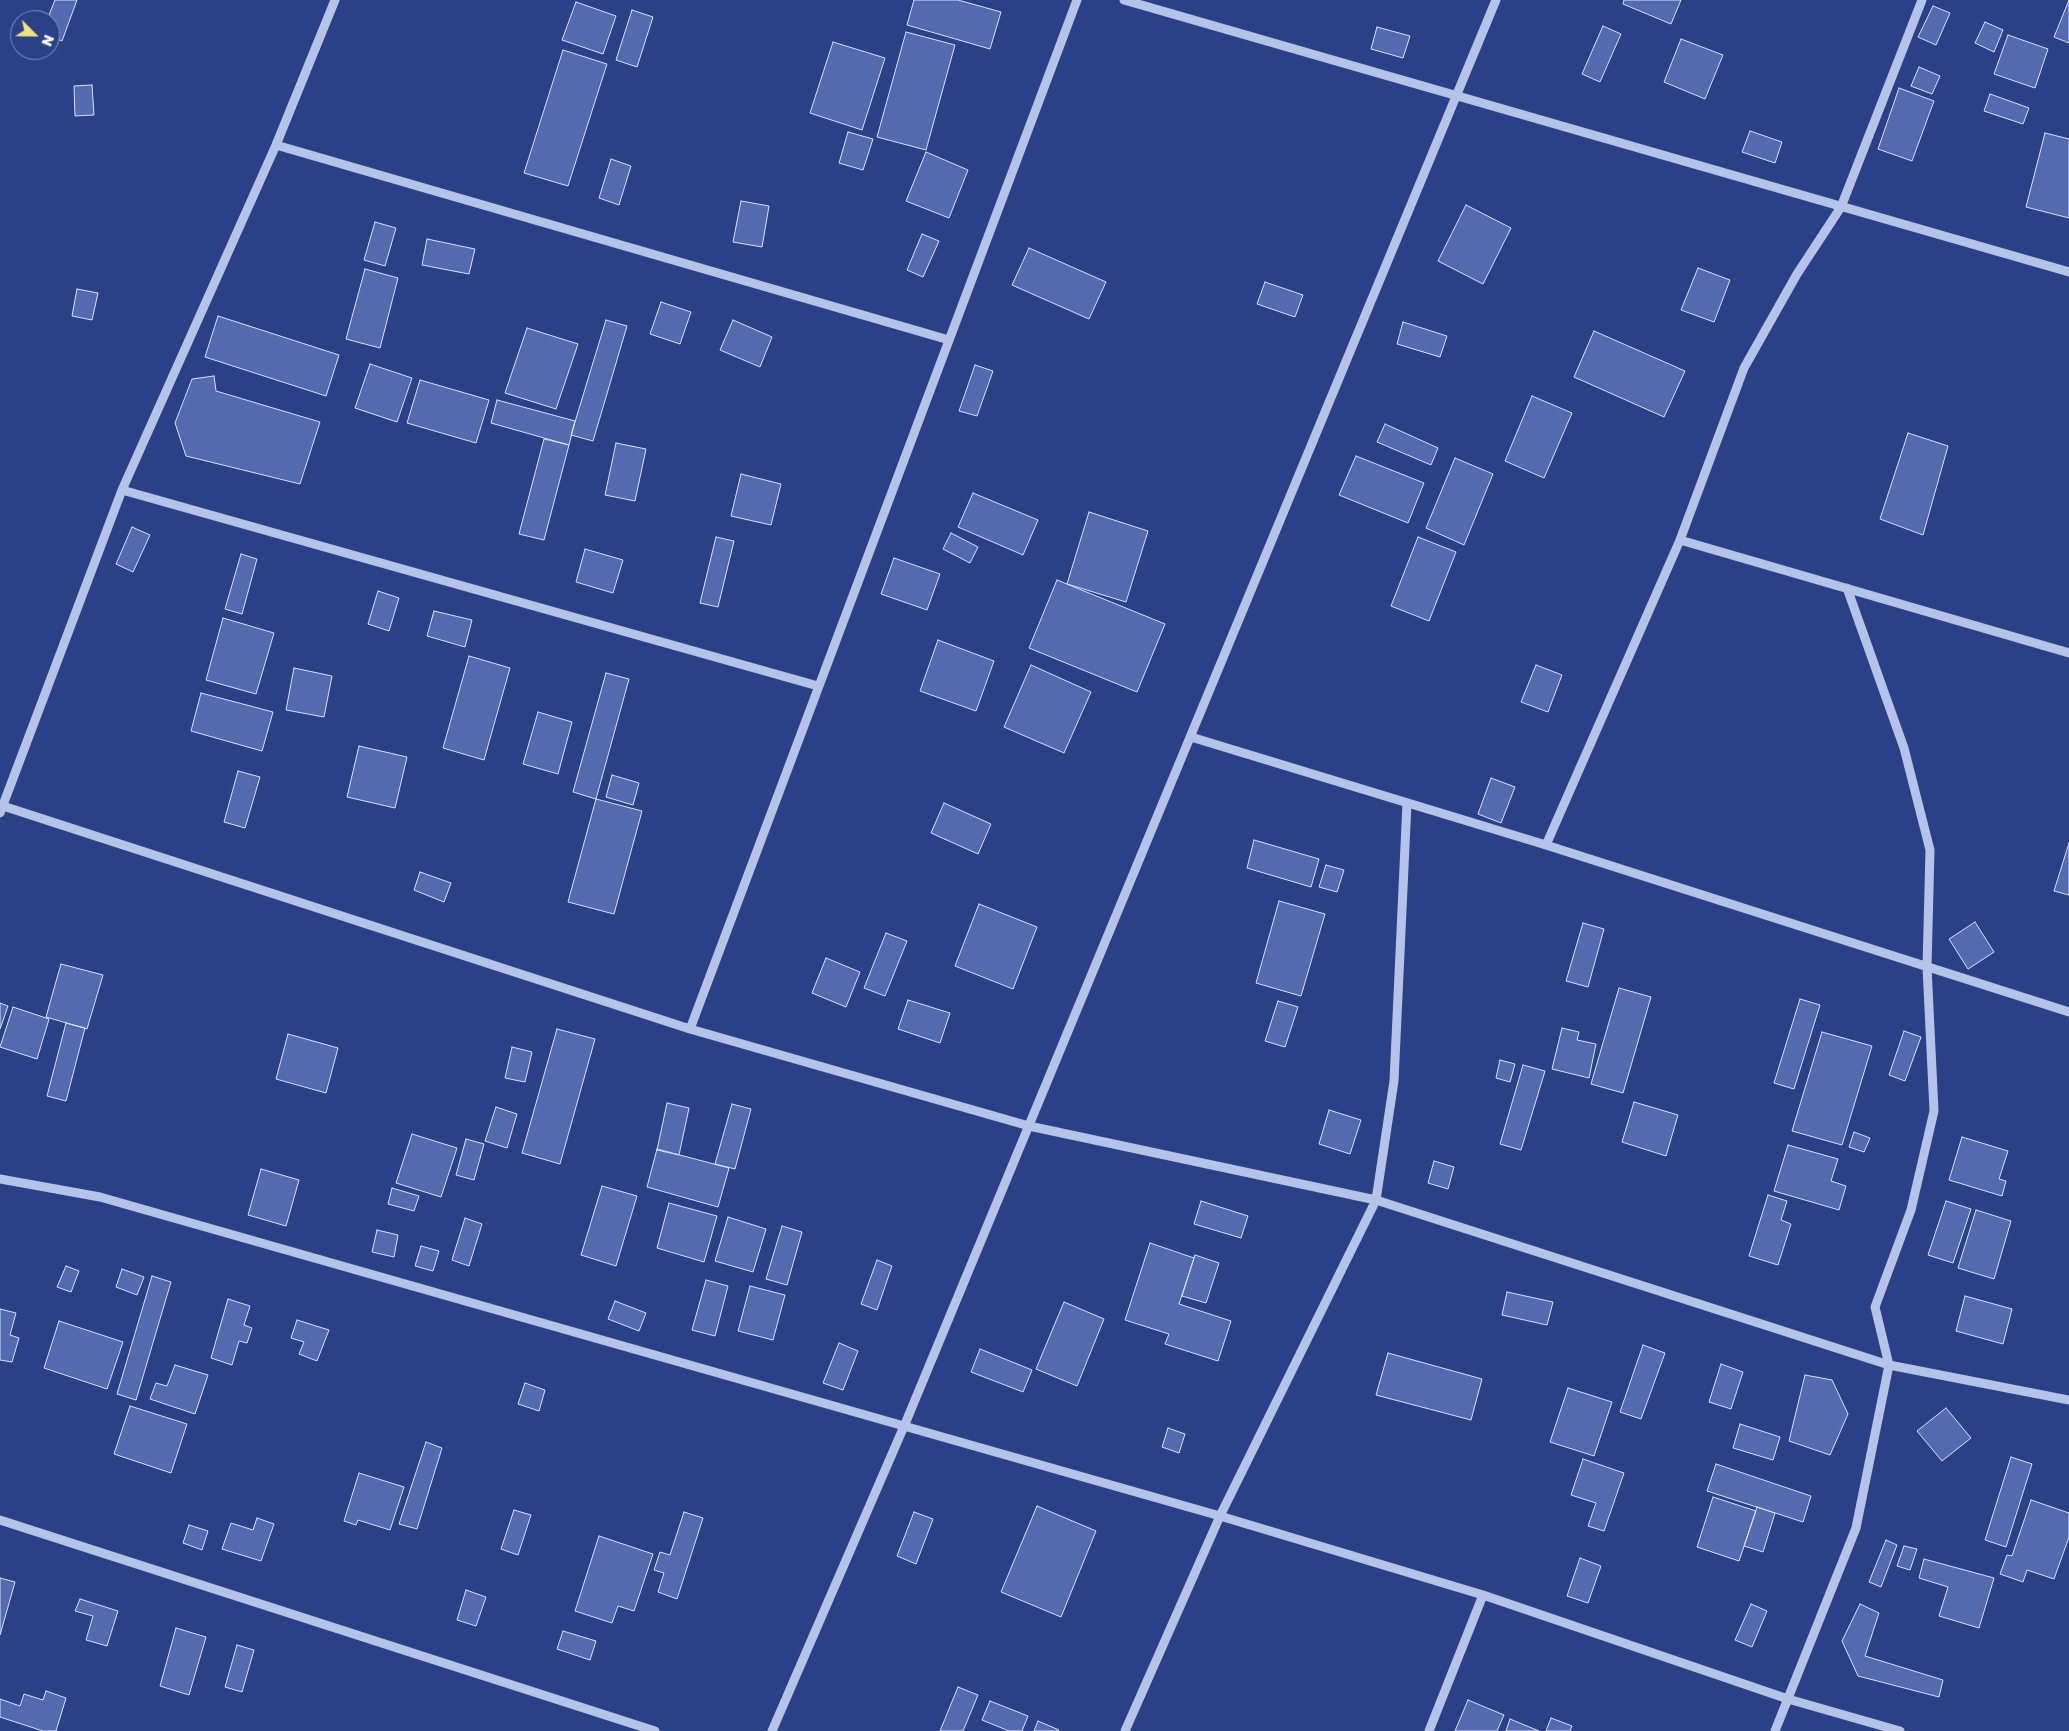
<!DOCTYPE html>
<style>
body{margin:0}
#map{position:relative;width:2069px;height:1731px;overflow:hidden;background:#2a4187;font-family:"Golos Text",sans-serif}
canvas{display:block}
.north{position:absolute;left:10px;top:10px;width:50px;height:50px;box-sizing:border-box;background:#2a4187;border:1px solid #7f8db7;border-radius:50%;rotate:113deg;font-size:14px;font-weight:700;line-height:20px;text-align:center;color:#fff}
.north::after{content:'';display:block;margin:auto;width:18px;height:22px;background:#eee37e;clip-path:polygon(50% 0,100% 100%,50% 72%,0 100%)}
</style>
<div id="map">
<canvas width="2069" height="1731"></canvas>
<div class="north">N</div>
</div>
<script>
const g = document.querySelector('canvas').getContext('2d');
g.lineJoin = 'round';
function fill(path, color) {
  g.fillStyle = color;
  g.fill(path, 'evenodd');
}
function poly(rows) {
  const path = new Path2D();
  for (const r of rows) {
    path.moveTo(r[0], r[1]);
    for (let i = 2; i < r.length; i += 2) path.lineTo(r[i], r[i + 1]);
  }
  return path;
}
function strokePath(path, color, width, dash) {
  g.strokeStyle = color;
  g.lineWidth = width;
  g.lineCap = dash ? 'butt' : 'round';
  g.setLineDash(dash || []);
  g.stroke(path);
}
const building = poly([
 [55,0,77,0,62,41,50,36,50,20,47,20,55,0],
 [914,0,958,0,1001,12,990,49,907,25,914,0],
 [1624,0,1681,0,1671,24,1623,4,1624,0],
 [2069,0,2069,43,2054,37,2069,0],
 [576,2,616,16,603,54,562,40,576,2],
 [1933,6,1950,13,1936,45,1918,37,1933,6],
 [632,10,653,17,637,67,616,60,632,10],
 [1985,22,2003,30,1994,52,1975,43,1985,22],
 [1603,26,1621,34,1600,82,1582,74,1603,26],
 [1377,27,1410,36,1403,58,1371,49,1377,27],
 [906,32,955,45,926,150,877,137,906,32],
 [2008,35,2048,49,2035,88,1994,74,2008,35],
 [1681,39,1723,55,1705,99,1664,82,1681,39],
 [833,42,885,58,862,130,810,113,833,42],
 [563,50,607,64,568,186,524,173,563,50],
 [1919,67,1940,76,1932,94,1911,86,1919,67],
 [92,85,94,115,75,116,74,86,92,85],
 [1899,88,1934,101,1912,161,1878,149,1899,88],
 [1990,94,2029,108,2023,124,1984,111,1990,94],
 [1750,131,1782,142,1775,163,1742,152,1750,131],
 [848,132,873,139,863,170,839,163,848,132],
 [2045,133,2069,139,2069,218,2026,207,2045,133],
 [926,152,968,170,949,218,906,201,926,152],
 [611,159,631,166,619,205,599,198,611,159],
 [741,201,769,206,762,247,733,242,741,201],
 [1466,205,1511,228,1483,284,1438,261,1466,205],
 [375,222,396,228,385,266,364,260,375,222],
 [922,234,939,241,923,277,907,270,922,234],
 [427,239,475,249,469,274,422,265,427,239],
 [1029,248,1106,282,1089,319,1012,285,1029,248],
 [1698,268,1730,280,1714,322,1681,310,1698,268],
 [365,269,398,278,380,348,346,339,365,269],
 [1265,282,1303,295,1295,317,1257,304,1265,282],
 [77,289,98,293,92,320,72,316,77,289],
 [661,302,691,312,680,344,650,334,661,302],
 [218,316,339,355,326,396,205,357,218,316],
 [606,320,627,326,593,441,571,435,606,320],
 [733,320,772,337,760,367,720,350,733,320],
 [1403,322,1447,336,1440,357,1397,344,1403,322],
 [527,328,578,344,556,409,505,393,527,328],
 [1594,331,1685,371,1664,417,1574,377,1594,331],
 [370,364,412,378,397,422,355,408,370,364],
 [975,365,993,371,977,416,959,411,975,365],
 [214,376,216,391,320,422,300,484,186,456,175,423,192,379,214,376],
 [420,380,489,400,476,443,407,423,420,380],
 [1532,396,1572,413,1544,478,1505,461,1532,396],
 [497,400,575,421,569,445,491,423,497,400],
 [1385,424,1438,448,1431,465,1377,442,1385,424],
 [1908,433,1948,446,1923,535,1880,519,1908,433],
 [544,439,569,445,544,540,519,534,544,439],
 [616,443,646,449,635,501,605,495,616,443],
 [1356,456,1424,483,1408,523,1339,495,1356,456],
 [1455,458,1493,474,1464,545,1426,528,1455,458],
 [741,474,781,484,771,525,731,516,741,474],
 [973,493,1038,520,1023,555,958,527,973,493],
 [1089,512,1148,531,1126,602,1067,584,1089,512],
 [132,527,150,535,133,572,116,564,132,527],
 [951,533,978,547,970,563,943,549,951,533],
 [716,537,734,541,718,607,700,603,716,537],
 [1418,537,1456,552,1429,621,1391,606,1418,537],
 [585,549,623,560,613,593,576,582,585,549],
 [241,554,257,559,242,614,225,609,241,554],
 [894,558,940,574,927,610,881,594,894,558],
 [1057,580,1165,624,1137,692,1029,648,1057,580],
 [378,591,399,598,389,631,368,624,378,591],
 [434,611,472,620,465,647,427,636,434,611],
 [223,618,274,633,256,694,206,680,223,618],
 [938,640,994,661,976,711,920,691,938,640],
 [469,656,510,668,484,760,443,748,469,656],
 [1031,665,1091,692,1064,753,1004,727,1031,665],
 [1536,665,1562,675,1548,712,1521,702,1536,665],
 [294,668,332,676,324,717,286,710,294,668],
 [606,673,629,679,596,799,573,792,606,673],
 [201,693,273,712,262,751,191,731,201,693],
 [538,712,572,722,558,774,523,764,538,712],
 [359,746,407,757,395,808,347,797,359,746],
 [238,771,260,777,245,828,224,822,238,771],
 [612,775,639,783,633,805,606,797,612,775],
 [1491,778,1515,787,1501,823,1478,814,1491,778],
 [596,799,642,811,614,914,568,902,596,799],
 [944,803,991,824,978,854,931,833,944,803],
 [1254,840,1319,859,1311,887,1247,868,1254,840],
 [2069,843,2069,895,2054,891,2069,843],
 [1326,865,1344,870,1337,892,1319,887,1326,865],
 [420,872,451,883,444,902,414,890,420,872],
 [1279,901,1325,914,1301,996,1256,983,1279,901],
 [979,904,1037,927,1013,989,955,966,979,904],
 [1975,922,1994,952,1968,969,1949,939,1975,922],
 [1583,923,1604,929,1588,987,1566,981,1583,923],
 [886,933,907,941,885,996,864,988,886,933],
 [826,958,860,972,846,1007,812,993,826,958],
 [61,964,103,975,87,1029,46,1017,61,964],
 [1619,988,1651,997,1623,1093,1591,1084,1619,988],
 [1800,999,1820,1005,1794,1089,1774,1083,1800,999],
 [908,1000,950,1013,940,1043,898,1029,908,1000],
 [1278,1001,1298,1007,1285,1047,1265,1041,1278,1001],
 [0,1003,8,1006,0,1029,0,1003],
 [13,1007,49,1019,37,1059,0,1047,13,1007],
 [66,1023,85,1028,66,1101,47,1096,66,1023],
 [1562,1028,1579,1032,1577,1040,1596,1044,1589,1078,1552,1069,1562,1028],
 [557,1029,595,1039,560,1164,522,1153,557,1029],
 [1904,1031,1921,1037,1905,1081,1889,1075,1904,1031],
 [1822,1032,1872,1046,1842,1145,1792,1131,1822,1032],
 [288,1034,338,1048,326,1093,276,1079,288,1034],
 [512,1047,532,1052,525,1082,505,1078,512,1047],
 [1500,1060,1515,1064,1510,1082,1496,1078,1500,1060],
 [1523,1065,1545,1071,1521,1150,1500,1144,1523,1065],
 [1634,1102,1678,1115,1666,1156,1622,1142,1634,1102],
 [667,1103,689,1108,679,1155,657,1150,667,1103],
 [732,1104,751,1109,735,1169,715,1164,732,1104],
 [496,1107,517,1114,507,1148,485,1141,496,1107],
 [1329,1110,1361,1120,1350,1154,1319,1144,1329,1110],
 [1854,1132,1870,1138,1864,1152,1849,1147,1854,1132],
 [412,1134,457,1148,441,1197,396,1183,412,1134],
 [1962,1137,2008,1151,1999,1179,2006,1181,2002,1196,1949,1180,1962,1137],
 [466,1139,484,1144,474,1180,456,1175,466,1139],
 [1788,1145,1838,1159,1831,1181,1846,1186,1839,1210,1774,1191,1788,1145],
 [657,1149,729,1168,718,1207,647,1187,657,1149],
 [1434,1161,1454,1167,1448,1189,1428,1183,1434,1161],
 [261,1169,299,1180,286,1226,248,1215,261,1169],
 [602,1186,637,1196,616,1266,581,1255,602,1186],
 [392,1188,419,1196,414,1211,388,1204,392,1188],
 [1768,1195,1787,1201,1781,1220,1791,1224,1778,1265,1749,1256,1768,1195],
 [1201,1201,1248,1216,1241,1238,1194,1224,1201,1201],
 [1946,1201,1971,1209,1953,1263,1928,1255,1946,1201],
 [669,1203,717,1216,704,1262,657,1248,669,1203],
 [1976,1210,2011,1221,1994,1279,1958,1268,1976,1210],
 [728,1217,766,1229,753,1272,715,1261,728,1217],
 [465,1218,482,1224,469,1266,452,1260,465,1218],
 [782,1226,802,1232,787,1285,766,1279,782,1226],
 [377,1230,398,1235,394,1257,372,1252,377,1230],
 [1150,1243,1194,1258,1179,1304,1231,1321,1218,1361,1165,1344,1169,1334,1125,1320,1150,1243],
 [421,1246,439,1251,433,1271,415,1266,421,1246],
 [1195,1255,1219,1263,1206,1303,1182,1296,1195,1255],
 [877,1260,892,1266,877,1310,861,1304,877,1260],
 [66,1266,79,1271,71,1292,57,1287,66,1266],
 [122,1269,144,1277,137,1295,116,1287,122,1269],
 [152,1276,171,1282,136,1400,117,1394,152,1276],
 [706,1280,728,1286,715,1336,692,1330,706,1280],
 [750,1286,785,1295,773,1340,738,1331,750,1286],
 [1507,1292,1553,1302,1547,1325,1502,1315,1507,1292],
 [1965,1296,2012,1309,2003,1344,1956,1331,1965,1296],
 [228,1299,250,1306,244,1325,252,1328,247,1343,239,1341,232,1365,211,1358,228,1299],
 [615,1301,646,1313,639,1331,608,1319,615,1301],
 [1064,1302,1104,1319,1077,1386,1036,1369,1064,1302],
 [0,1309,16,1313,10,1335,19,1338,12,1362,0,1360,0,1309],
 [297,1320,329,1330,317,1361,299,1354,304,1342,291,1338,297,1320],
 [59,1321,123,1342,107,1389,44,1368,59,1321],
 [839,1343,858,1351,843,1390,823,1383,839,1343],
 [1643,1345,1665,1353,1641,1419,1620,1412,1643,1345],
 [980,1349,1032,1370,1023,1392,971,1372,980,1349],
 [1388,1353,1482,1379,1471,1420,1376,1395,1388,1353],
 [1721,1364,1743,1372,1731,1409,1709,1402,1721,1364],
 [175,1365,208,1375,195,1414,150,1399,156,1383,167,1386,175,1365],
 [1805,1375,1832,1380,1848,1414,1830,1455,1789,1441,1805,1375],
 [525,1383,545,1390,539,1411,518,1404,525,1383],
 [1568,1388,1612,1402,1594,1456,1550,1442,1568,1388],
 [130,1406,187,1424,171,1473,114,1454,130,1406],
 [1946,1408,1971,1438,1942,1461,1917,1431,1946,1408],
 [1740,1424,1780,1437,1773,1460,1733,1448,1740,1424],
 [1168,1428,1185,1434,1179,1453,1162,1447,1168,1428],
 [426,1442,442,1448,417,1529,399,1524,426,1442],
 [2011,1457,2032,1464,2006,1547,1985,1540,2011,1457],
 [1583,1459,1624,1473,1604,1531,1588,1526,1596,1503,1571,1495,1583,1459],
 [1716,1464,1811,1496,1803,1522,1707,1491,1716,1464],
 [359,1473,404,1487,390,1530,358,1520,356,1525,344,1521,359,1473],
 [1713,1497,1756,1511,1739,1561,1697,1547,1713,1497],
 [2031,1500,2069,1513,2069,1537,2054,1579,2027,1570,2023,1582,2000,1574,2007,1555,2012,1556,2031,1500],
 [1037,1506,1096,1531,1061,1617,1001,1592,1037,1506],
 [1757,1507,1775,1513,1763,1552,1744,1546,1757,1507],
 [514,1510,531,1515,518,1555,501,1549,514,1510],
 [684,1512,703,1518,677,1599,658,1592,664,1573,654,1570,660,1552,670,1555,684,1512],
 [914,1512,933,1519,916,1564,897,1556,914,1512],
 [257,1518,274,1524,261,1561,222,1549,231,1523,253,1530,257,1518],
 [189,1525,208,1531,202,1550,183,1543,189,1525],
 [599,1536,653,1554,634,1611,618,1606,612,1623,575,1611,599,1536],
 [1886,1540,1897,1545,1881,1587,1869,1582,1886,1540],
 [1904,1546,1917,1549,1910,1570,1897,1566,1904,1546],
 [1580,1558,1601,1566,1588,1603,1567,1596,1580,1558],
 [1924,1559,1994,1578,1979,1628,1939,1616,1948,1587,1919,1578,1924,1559],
 [0,1578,15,1582,0,1635,0,1578],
 [466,1590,486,1597,476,1626,457,1620,466,1590],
 [80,1599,118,1611,107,1646,86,1640,93,1616,75,1611,80,1599],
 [1751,1604,1767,1611,1752,1647,1735,1640,1751,1604],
 [1860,1604,1879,1613,1865,1656,1943,1680,1939,1697,1858,1676,1842,1641,1860,1604],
 [176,1628,206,1637,189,1695,160,1686,176,1628],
 [563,1631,596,1641,590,1660,557,1649,563,1631],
 [237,1645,254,1650,242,1692,225,1687,237,1645],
 [958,1687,978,1695,963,1731,940,1731,958,1687],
 [46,1691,66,1698,56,1731,43,1731,0,1717,0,1699,20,1706,24,1694,43,1700,46,1691],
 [1468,1700,1504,1715,1497,1731,1455,1731,1468,1700],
 [990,1701,1028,1716,1022,1731,1009,1731,982,1720,990,1701],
 [1551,1718,1572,1726,1570,1731,1546,1731,1551,1718],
 [1510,1719,1539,1731,1506,1731,1510,1719],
 [1038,1721,1059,1730,1058,1731,1034,1731,1038,1721]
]);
fill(building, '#536aae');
strokePath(building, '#dae1f6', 1);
strokePath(poly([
 [1124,0,2069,272],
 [276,145,949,340],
 [122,490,818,686],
 [1680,540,2069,653],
 [1191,737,1546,845,2069,1012],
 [3,806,690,1029,1029,1126,1376,1200,1889,1365,2069,1400],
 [0,813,122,490,276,145,335,0],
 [1546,845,1680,540,1744,368,1797,274,1841,207,1922,0],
 [690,1029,1077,0],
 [0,1179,100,1197,1220,1516,1483,1595,1788,1699,1900,1731],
 [0,1520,655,1731],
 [772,1731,905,1424,1496,0],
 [1125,1731,1220,1516,1376,1200,1394,1081,1407,803],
 [1429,1731,1483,1595],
 [1775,1731,1856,1528,1889,1365,1875,1307,1911,1210,1934,1111,1927,967,1930,850,1904,748,1847,588]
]), '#b6c3e8', 9);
</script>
